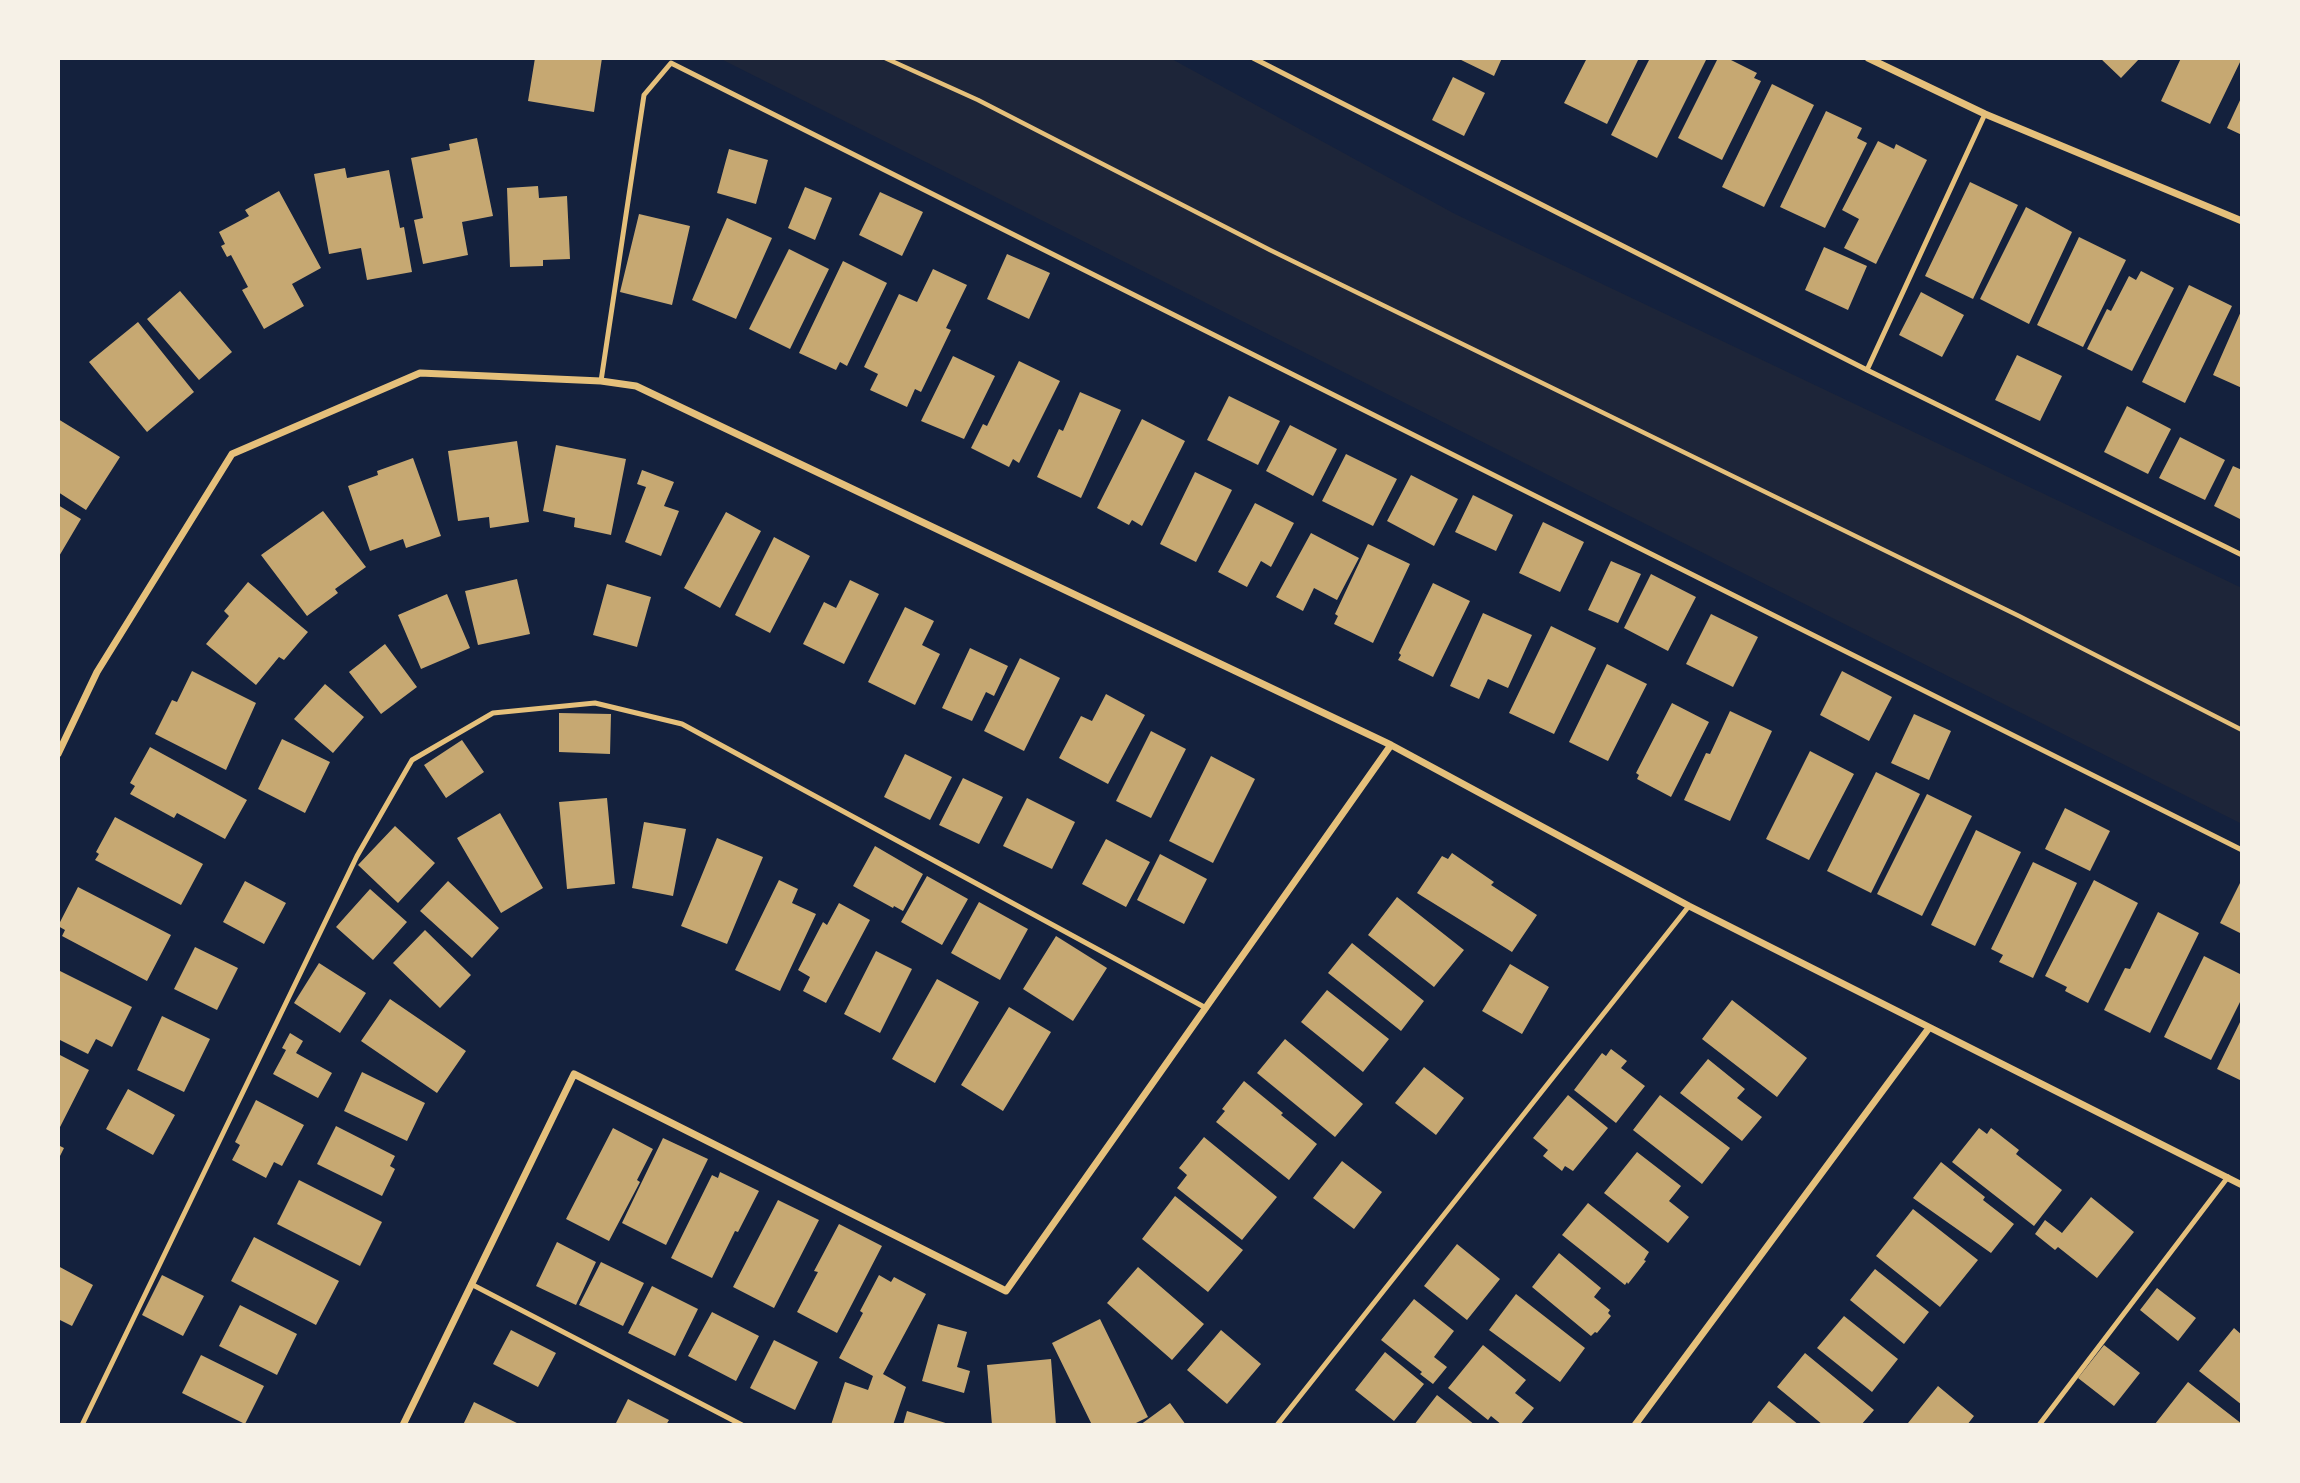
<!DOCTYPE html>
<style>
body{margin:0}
#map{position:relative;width:2300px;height:1483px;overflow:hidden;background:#14213d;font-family:Jost,sans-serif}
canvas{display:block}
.frame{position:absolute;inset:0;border:60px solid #f6f1e7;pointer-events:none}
</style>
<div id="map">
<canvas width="2300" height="1483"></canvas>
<div class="frame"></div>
</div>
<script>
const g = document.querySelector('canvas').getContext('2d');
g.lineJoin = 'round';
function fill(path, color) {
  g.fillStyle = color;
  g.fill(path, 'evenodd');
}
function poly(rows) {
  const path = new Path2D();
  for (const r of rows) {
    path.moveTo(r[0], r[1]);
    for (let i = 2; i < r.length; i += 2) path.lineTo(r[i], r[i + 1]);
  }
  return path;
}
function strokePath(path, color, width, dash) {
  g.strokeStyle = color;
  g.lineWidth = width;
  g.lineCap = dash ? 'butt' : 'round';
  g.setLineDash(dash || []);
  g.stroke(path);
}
fill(poly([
 [719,58,1170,58,1455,214,2242,588,2242,824]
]), '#1d2539');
fill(poly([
 [535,58,602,58,594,112,528,101],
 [1457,58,1502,58,1494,76],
 [1587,58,1639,58,1607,124,1564,103],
 [1650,58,1707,58,1657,158,1611,135],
 [1718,58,1727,58,1757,73,1754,78,1761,81,1722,160,1678,138],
 [2100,58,2140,58,2121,78],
 [2181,58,2242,58,2210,124,2161,101],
 [1453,77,1485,93,1464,136,1432,120],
 [1772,84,1814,105,1764,207,1722,187],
 [2242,96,2242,135,2227,128],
 [1826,111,1862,128,1857,138,1867,143,1825,228,1780,207],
 [477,138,493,216,462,222,468,255,423,264,414,220,423,218,411,158,450,150,449,144],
 [1878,141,1894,149,1896,144,1927,160,1876,264,1844,248,1859,219,1842,210],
 [729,149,768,160,756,204,717,193],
 [345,168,347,178,389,170,400,228,404,227,412,272,367,280,361,248,329,254,314,174],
 [1970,182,2018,205,1973,299,1925,276],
 [538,186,539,198,567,196,570,259,543,260,543,266,510,267,507,188],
 [805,187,832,198,815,240,788,228],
 [279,191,321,268,292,284,304,306,264,329,242,290,248,287,231,255,227,257,221,246,225,244,219,232,249,216,245,210],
 [880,192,923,212,902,256,859,235],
 [2026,207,2072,232,2029,324,1980,299],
 [639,214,690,226,672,305,620,292],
 [727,218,772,238,736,319,692,300],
 [2079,237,2126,260,2083,347,2037,325],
 [1824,247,1867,266,1848,310,1805,290],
 [789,249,829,269,790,349,749,329],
 [1007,254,1050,273,1029,319,987,299],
 [843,261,887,283,847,366,840,362,836,370,799,353],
 [933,269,967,285,946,328,951,330,921,392,915,389,907,407,870,390,878,374,864,367,899,294,917,302],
 [2141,271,2174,288,2132,371,2087,349,2107,309,2111,311,2129,276,2136,280],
 [2189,285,2232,306,2185,403,2142,382],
 [180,291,232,352,199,380,147,319],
 [1921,292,1964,315,1942,357,1899,335],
 [2242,309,2242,388,2213,375],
 [138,322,194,392,147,432,89,362],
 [2017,355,2062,376,2040,421,1995,400],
 [953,356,995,376,964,439,921,421],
 [1019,361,1060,381,1019,463,1013,459,1009,467,971,448,983,424,987,426],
 [1080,392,1121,410,1081,498,1037,477,1059,429,1063,431],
 [1229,396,1280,421,1258,465,1207,440],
 [2127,406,2171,429,2148,474,2104,452],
 [58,419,120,457,86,510,58,492],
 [1142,419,1185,441,1142,526,1132,520,1129,525,1097,508],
 [1290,425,1337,449,1313,496,1266,471],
 [2180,437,2225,460,2205,500,2159,478],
 [517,441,529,522,490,528,489,517,458,521,448,451],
 [556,445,626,459,611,535,574,527,575,518,543,511],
 [1346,454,1397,479,1373,526,1322,501],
 [413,458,441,536,406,548,403,539,370,551,348,486,378,475,377,471],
 [2233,466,2242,470,2242,520,2214,506],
 [642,470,674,482,664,506,679,511,661,556,625,542,646,487,637,484],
 [1195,472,1232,490,1196,562,1160,544],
 [1411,475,1458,499,1434,546,1387,521],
 [1473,495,1513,515,1496,551,1455,532],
 [1255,503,1294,523,1271,567,1261,561,1247,587,1218,572],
 [58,505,81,519,58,558],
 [323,511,366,567,335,589,338,593,307,616,261,555],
 [726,512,761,531,720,608,684,588],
 [1543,522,1584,542,1560,592,1519,573],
 [1311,533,1359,558,1337,600,1314,588,1303,611,1276,597],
 [774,537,810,556,770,633,735,615],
 [1368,544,1410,564,1373,643,1334,624,1338,616,1335,614],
 [1611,561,1641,574,1618,623,1588,610],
 [1651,574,1696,597,1668,651,1624,628],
 [517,579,530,634,478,645,465,591],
 [850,580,879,594,844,664,803,644,824,602,836,608],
 [248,582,308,632,284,660,279,657,256,685,206,644,229,616,224,611],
 [1433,583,1470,601,1433,677,1398,660,1401,655,1399,653],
 [607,584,651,597,637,647,593,635],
 [447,594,470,648,421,669,398,615],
 [905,607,934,621,922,645,940,654,915,705,868,682],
 [1483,613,1532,635,1508,688,1488,679,1479,699,1450,686],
 [1711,614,1758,637,1733,687,1686,664],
 [1551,626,1596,648,1554,734,1509,713],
 [385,644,417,687,381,714,349,672],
 [970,648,1008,666,994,696,986,692,972,721,942,708],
 [1020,658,1060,678,1024,751,984,731],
 [1607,664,1647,684,1608,761,1569,742],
 [192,671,256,703,226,770,155,734,172,700,177,702],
 [1842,671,1892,697,1869,741,1820,715],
 [325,684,364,717,333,753,294,719],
 [1106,694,1145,715,1108,784,1059,758,1081,716,1092,721],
 [1672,703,1709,722,1671,797,1637,779,1639,775,1636,773],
 [1730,711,1772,731,1730,821,1684,800,1706,753,1710,754],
 [559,713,611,714,610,754,559,752],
 [1914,714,1951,731,1929,780,1891,763],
 [1151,731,1186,749,1151,818,1116,801],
 [282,739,330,762,305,813,258,789],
 [462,740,484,772,446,798,424,765],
 [150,747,247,800,225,839,177,813,174,818,130,794,135,786,130,783],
 [1810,751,1854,774,1809,860,1766,839],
 [905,754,952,777,930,820,884,797],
 [1211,756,1255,779,1213,863,1169,841],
 [1876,772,1920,794,1871,893,1827,871],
 [963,778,1003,797,979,844,939,825],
 [1927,794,1972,816,1922,916,1877,894],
 [607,798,615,884,567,889,559,802],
 [1027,798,1075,822,1052,869,1003,846],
 [2065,808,2110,831,2090,871,2045,849],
 [500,813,543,888,501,913,457,838],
 [115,817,203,864,181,905,95,860,99,854,96,852],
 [644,822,686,829,673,896,632,888],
 [395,826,435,863,398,903,358,865],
 [1976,830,2021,852,1975,946,1931,925],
 [717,838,763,857,727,944,681,926],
 [1106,839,1150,862,1126,907,1082,884],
 [875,846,923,874,903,911,894,906,893,908,853,886],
 [1452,853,1494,882,1491,885,1537,915,1512,952,1417,893,1442,856,1448,859],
 [1160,854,1207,879,1184,924,1137,900],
 [2033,862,2077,883,2033,978,1999,962,2003,955,1991,949],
 [927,876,968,899,942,945,901,922],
 [2242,879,2242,934,2220,923],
 [779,880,798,889,792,903,816,914,780,991,735,970],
 [2094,880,2138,903,2088,1003,2065,991,2067,987,2045,976],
 [245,881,286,903,264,944,223,922],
 [448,881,499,928,472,958,420,911],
 [78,887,171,935,147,981,62,936,65,930,58,926],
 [370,889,407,922,373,960,336,927],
 [1397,897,1464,950,1434,987,1368,935],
 [979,902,1028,929,1000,980,951,953],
 [839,903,870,920,826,1003,803,991,810,977,798,970,823,922,827,925],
 [2158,912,2199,933,2150,1033,2104,1010,2125,968,2130,969],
 [425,930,471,975,440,1008,393,963],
 [1056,936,1107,968,1073,1021,1023,989],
 [1352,943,1424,1001,1401,1031,1328,973],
 [195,947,238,968,217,1010,174,989],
 [876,951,912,969,880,1033,844,1014],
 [2204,956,2242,975,2242,998,2211,1060,2164,1037],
 [319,963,366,993,340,1033,294,1003],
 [1510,964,1549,987,1522,1034,1482,1011],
 [58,970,132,1007,112,1047,96,1039,88,1054,58,1039],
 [937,979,979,1002,935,1083,892,1059],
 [1327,990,1389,1039,1363,1072,1301,1022],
 [390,999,466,1051,437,1093,361,1041],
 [1732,1000,1807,1058,1777,1097,1702,1039],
 [1009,1007,1051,1032,1003,1111,961,1085],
 [162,1016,210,1039,184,1092,137,1070],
 [2242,1018,2242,1081,2217,1069],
 [290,1033,303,1041,296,1053,332,1073,318,1098,273,1074,286,1050,282,1048],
 [1285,1039,1363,1104,1335,1137,1257,1073],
 [1611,1049,1627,1061,1621,1068,1645,1086,1616,1123,1574,1090,1602,1053,1606,1056],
 [58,1054,89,1070,58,1131],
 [1708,1059,1745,1089,1737,1098,1762,1117,1742,1141,1680,1093],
 [1424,1067,1464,1098,1436,1135,1395,1103],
 [362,1072,425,1103,407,1141,344,1111],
 [1244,1081,1283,1113,1281,1115,1317,1144,1289,1180,1216,1122,1225,1111,1222,1109],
 [128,1089,175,1115,153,1155,106,1129],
 [1568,1095,1608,1128,1573,1171,1565,1166,1562,1171,1543,1156,1548,1150,1533,1138],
 [1660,1095,1730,1148,1702,1184,1633,1130],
 [256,1100,304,1125,282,1166,274,1162,266,1178,232,1160,240,1145,235,1142],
 [336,1126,395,1156,390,1166,395,1169,382,1196,317,1164],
 [613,1128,653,1149,637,1180,640,1182,609,1241,566,1219],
 [1979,1128,1987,1134,1991,1128,2019,1150,2016,1154,2062,1190,2034,1226,1952,1162],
 [1204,1137,1277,1197,1242,1240,1177,1188,1187,1175,1179,1168],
 [663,1138,708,1159,666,1245,622,1223],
 [58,1145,64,1148,58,1160],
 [1637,1152,1681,1186,1669,1201,1689,1217,1668,1243,1604,1193],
 [1342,1161,1382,1192,1354,1229,1313,1198],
 [1941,1162,1985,1197,1983,1200,2014,1224,1991,1253,1913,1198],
 [720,1172,759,1191,738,1232,735,1231,712,1278,671,1258,712,1175,718,1178],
 [299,1180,382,1222,360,1266,277,1224],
 [1175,1196,1243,1250,1208,1292,1142,1239],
 [2091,1197,2134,1232,2097,1278,2058,1247,2055,1250,2035,1234,2045,1220,2062,1233],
 [778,1200,819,1220,774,1308,733,1287],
 [1588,1203,1649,1252,1644,1260,1646,1261,1628,1284,1627,1282,1625,1285,1562,1235],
 [1913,1209,1978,1260,1940,1307,1876,1256],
 [839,1224,882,1246,837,1333,797,1312,818,1272,814,1271],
 [254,1237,339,1281,316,1325,231,1281],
 [557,1242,596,1262,576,1305,536,1286],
 [1457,1244,1500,1279,1467,1320,1424,1286],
 [1559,1253,1601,1288,1594,1297,1610,1310,1608,1313,1611,1316,1597,1333,1595,1332,1591,1336,1532,1287],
 [601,1262,644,1283,623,1326,579,1305],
 [58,1266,93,1285,72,1326,58,1319],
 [1138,1267,1204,1324,1172,1360,1107,1303],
 [1875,1269,1929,1312,1904,1344,1850,1300],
 [162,1275,204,1296,183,1336,142,1315],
 [879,1275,891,1282,894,1277,926,1294,883,1374,906,1387,893,1425,831,1425,845,1382,868,1390,873,1376,839,1358,863,1313,860,1311],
 [652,1286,698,1309,675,1356,628,1333],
 [2157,1288,2196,1318,2178,1341,2140,1310],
 [1516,1294,1585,1348,1560,1382,1489,1330],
 [1414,1299,1454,1331,1434,1357,1447,1367,1433,1384,1420,1374,1422,1372,1381,1340],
 [240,1305,297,1334,277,1375,219,1346],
 [712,1312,759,1336,736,1381,688,1356],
 [1844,1316,1898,1359,1872,1392,1817,1348],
 [1100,1319,1148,1417,1132,1425,1092,1425,1052,1343],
 [938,1324,967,1332,957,1367,970,1371,964,1393,922,1381],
 [2234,1328,2242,1335,2242,1405,2199,1371],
 [511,1330,556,1353,538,1387,493,1364],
 [1221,1330,1261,1364,1227,1404,1187,1370],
 [774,1340,818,1362,795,1410,750,1388],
 [1483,1345,1526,1380,1515,1393,1534,1408,1520,1425,1502,1425,1491,1416,1488,1420,1448,1388],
 [2104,1345,2140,1373,2114,1406,2078,1378],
 [1385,1352,1424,1384,1394,1421,1355,1390],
 [1805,1353,1874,1410,1861,1425,1823,1425,1777,1387],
 [201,1355,264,1386,245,1424,182,1393],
 [1051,1359,1056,1425,992,1425,987,1365],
 [2188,1382,2242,1424,2242,1425,2155,1424],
 [1938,1386,1974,1416,1967,1425,1912,1425,1908,1423],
 [1437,1395,1475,1425,1414,1425],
 [628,1399,669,1420,666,1425,615,1425],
 [1769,1401,1799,1425,1750,1425],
 [474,1402,521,1425,463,1425],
 [1170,1403,1186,1425,1140,1425],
 [907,1411,952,1425,903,1425]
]), '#c6a872');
strokePath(poly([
 [885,58,978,100,1270,250,2019,616,2242,730]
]), '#e5c07b', 4.5);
strokePath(poly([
 [1253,58,1867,370,2242,555],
 [1867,370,1985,114],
 [601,381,644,95,671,63,2242,850],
 [471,1284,742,1425],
 [82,1425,357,856,412,760,493,713,595,703,682,724,1206,1008],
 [1277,1425,1689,906],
 [2039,1425,2228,1177]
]), '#e5c07b', 5);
strokePath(poly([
 [1868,58,1985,114,2242,221],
 [58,754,97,672,232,454,420,373,601,381,636,386,1391,745,1689,906,2242,1185],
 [403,1425,574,1074,1006,1291,1391,745],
 [1635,1425,1929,1028]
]), '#e5c07b', 7);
</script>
